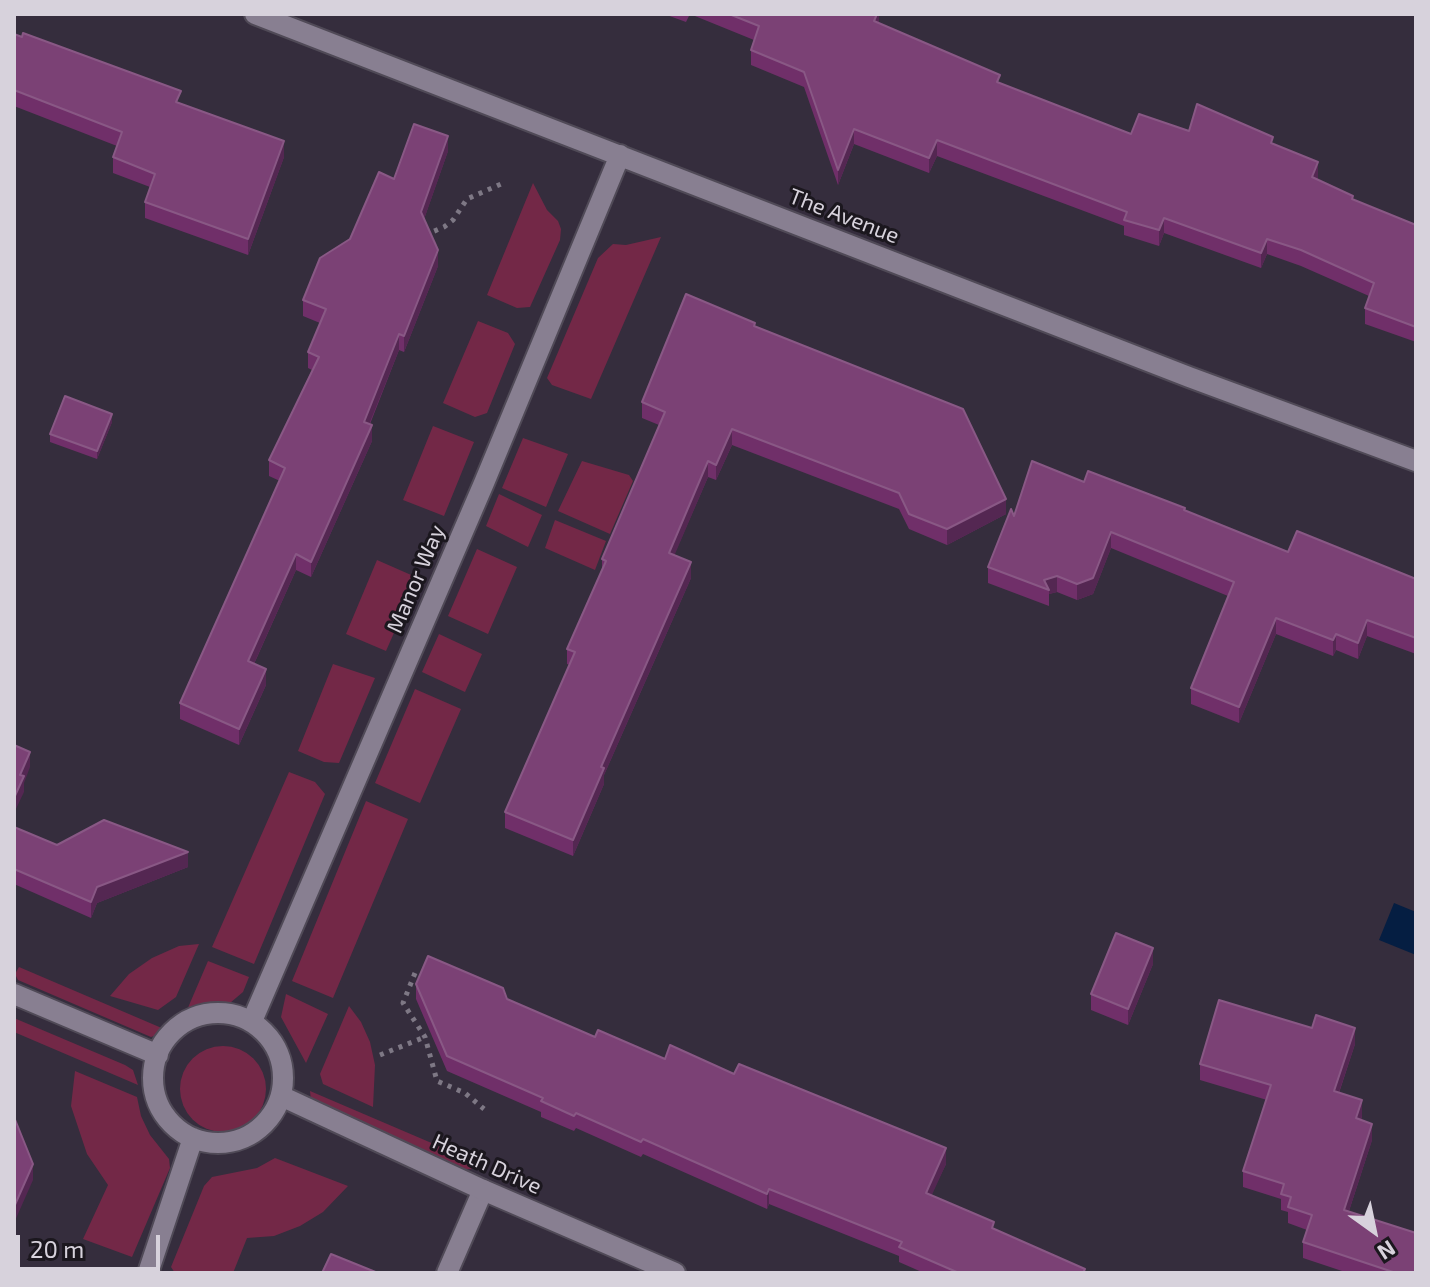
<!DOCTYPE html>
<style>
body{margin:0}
#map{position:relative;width:1430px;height:1287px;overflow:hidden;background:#352d3d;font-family:"Exo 2",sans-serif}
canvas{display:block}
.frame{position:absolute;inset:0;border:16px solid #d7d2dc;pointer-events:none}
.north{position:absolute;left:1334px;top:1191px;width:80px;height:80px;-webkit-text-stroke:6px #1b171e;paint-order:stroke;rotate:147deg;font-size:22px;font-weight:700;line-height:32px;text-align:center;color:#d7d2dc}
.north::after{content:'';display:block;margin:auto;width:28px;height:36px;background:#d7d2dc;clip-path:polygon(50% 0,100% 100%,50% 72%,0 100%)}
.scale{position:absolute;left:16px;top:1235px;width:144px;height:36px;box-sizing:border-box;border:4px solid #d7d2dc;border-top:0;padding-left:10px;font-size:24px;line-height:28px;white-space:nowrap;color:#d7d2dc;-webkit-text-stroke:6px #1b171e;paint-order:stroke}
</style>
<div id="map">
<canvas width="1430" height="1287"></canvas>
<div class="frame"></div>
<div class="north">N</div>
<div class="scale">20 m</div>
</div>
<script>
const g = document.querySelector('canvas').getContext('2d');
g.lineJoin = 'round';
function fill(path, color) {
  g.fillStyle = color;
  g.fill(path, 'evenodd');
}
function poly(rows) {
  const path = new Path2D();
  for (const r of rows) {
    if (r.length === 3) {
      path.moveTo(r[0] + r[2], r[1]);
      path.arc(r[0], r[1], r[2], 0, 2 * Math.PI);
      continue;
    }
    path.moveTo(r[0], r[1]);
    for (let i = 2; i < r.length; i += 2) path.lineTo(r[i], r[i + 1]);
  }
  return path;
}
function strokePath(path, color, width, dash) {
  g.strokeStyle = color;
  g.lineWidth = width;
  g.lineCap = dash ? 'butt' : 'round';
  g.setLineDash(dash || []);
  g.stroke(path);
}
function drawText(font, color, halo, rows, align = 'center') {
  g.font = font + ' "Exo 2",sans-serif';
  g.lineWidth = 6;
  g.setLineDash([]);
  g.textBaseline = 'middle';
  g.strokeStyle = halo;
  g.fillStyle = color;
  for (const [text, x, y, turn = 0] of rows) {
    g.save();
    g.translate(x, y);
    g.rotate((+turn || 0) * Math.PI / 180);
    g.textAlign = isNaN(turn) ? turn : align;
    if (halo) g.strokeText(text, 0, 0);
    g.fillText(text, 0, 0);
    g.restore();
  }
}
fill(poly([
 [533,183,547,210,558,221,561,229,560,240,530,307,517,308,487,295],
 [661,237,591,399,552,385,547,378,598,258,613,244,626,245],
 [478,321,508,333,515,344,487,413,475,417,443,403],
 [433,426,474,442,444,516,403,500],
 [523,438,568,454,546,507,502,488],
 [582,461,629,475,633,481,610,534,558,511],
 [499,494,542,515,528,547,486,526],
 [555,520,606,541,595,570,545,548],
 [477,549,517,567,488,634,448,616],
 [377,560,418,578,386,651,346,634],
 [439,634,482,654,465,692,422,672],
 [333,664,375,678,339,763,324,762,298,751],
 [415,689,461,709,420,803,375,783],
 [289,772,315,782,325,794,254,964,212,947],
 [366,801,408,819,333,998,292,981],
 [199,944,176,997,158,1010,110,996,129,974,152,958,179,946],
 [208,961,249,977,243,992,230,1003,203,1005,187,1010],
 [19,967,164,1029,157,1035,151,1037,18,980,15,974],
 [286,994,328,1014,306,1063,281,1017],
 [349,1006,361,1022,370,1042,375,1065,373,1107,323,1084,320,1074],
 [14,1018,125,1065,133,1070,138,1085,14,1032],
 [223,1089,43],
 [75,1071,137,1097,141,1116,150,1135,169,1159,170,1168,132,1257,83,1239,108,1185,87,1154,71,1106],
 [310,1091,476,1162,471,1169,460,1170,311,1100],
 [275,1158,348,1186,323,1212,300,1226,274,1236,247,1238,233,1273,175,1273,171,1267,204,1186,212,1177,257,1168]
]), '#732847');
fill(poly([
 [1394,903,1416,912,1416,955,1379,940]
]), '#051e42');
const lane = poly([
 [447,1273,483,1190]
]);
const street = poly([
 [255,14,1189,377,1416,461],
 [14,994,158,1055],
 [218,1078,65],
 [252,1021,484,483,620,155],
 [281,1096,483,1190,675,1273],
 [148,1273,193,1138]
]);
strokePath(lane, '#504a57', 24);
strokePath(street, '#504a57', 24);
strokePath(poly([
 [425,235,444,227,453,220,467,199,501,184],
 [415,973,403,1003,425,1037,437,1081,465,1093,484,1109],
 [380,1055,425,1037]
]), '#7e7885', 5, [4, 6]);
strokePath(lane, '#887f91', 20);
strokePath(street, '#887f91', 20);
fill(poly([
 [664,14,690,14,686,22],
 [690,14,879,14,879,24,1000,83,1131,134,1189,131,1273,144,1318,178,1317,180,1353,199,1416,225,1416,342,1365,324,1365,308,1369,296,1301,266,1267,254,1261,268,1164,233,1159,246,1124,235,1124,226,937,156,929,173,854,144,838,185,804,87,751,65,751,50,754,40],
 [14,34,181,104,284,157,248,255,145,218,145,202,150,187,113,173,113,157,117,146,14,106],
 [448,151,424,219,438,266,404,352,399,350,370,424,372,441,311,577,296,570,254,664,266,685,239,745,180,719,180,703,280,481,269,476,269,460,312,370,308,368,308,352,320,323,303,316,303,300,394,179],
 [755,327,1006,514,947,545,909,529,899,509,732,445,716,480,708,477,674,555,691,578,604,775,604,784,573,856,505,828,505,812,570,665,567,664,567,649,602,571,602,559,659,425,642,418,642,402],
 [112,422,97,459,50,442,50,434],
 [1084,482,1185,510,1288,552,1416,579,1416,654,1367,636,1358,659,1336,650,1333,656,1276,634,1239,723,1191,704,1191,688,1228,596,1111,548,1093,594,1077,600,1057,592,1049,594,1049,606,988,583,988,567,1014,516],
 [14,827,57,845,188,867,97,903,91,918,14,884],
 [1153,964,1128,1025,1091,1010,1091,994],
 [416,984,507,999,595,1037,665,1059,734,1074,946,1164,931,1195,994,1229,1085,1273,924,1273,899,1262,899,1256,769,1204,767,1209,643,1154,641,1157,576,1128,574,1131,541,1117,541,1112,447,1071,416,999],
 [1355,1044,1339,1093,1362,1116,1361,1120,1372,1140,1349,1211,1416,1273,1348,1273,1303,1258,1303,1242,1307,1230,1288,1223,1288,1212,1281,1210,1281,1199,1243,1187,1243,1171,1267,1100,1200,1080,1200,1064]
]), '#702f69');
fill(poly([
 [877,14,879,14,879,23,874,37,874,21],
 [854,129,854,144,838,185,838,170],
 [448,136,448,151,421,228,421,212],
 [937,140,937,156,929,173,929,158],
 [284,141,284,157,248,255,248,239],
 [1318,162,1318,178,1312,193,1312,177],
 [1164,218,1164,233,1159,246,1159,230],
 [1267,239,1267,254,1261,268,1261,253],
 [438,250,438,266,404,352,404,336],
 [399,334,399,350,364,437,364,422],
 [112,414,112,422,97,459,97,451],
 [372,425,372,441,311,577,311,562],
 [732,429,732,445,716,480,716,465],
 [708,461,708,477,669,568,669,553],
 [1006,499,1006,514,947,545,947,529],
 [1111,532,1111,548,1093,594,1077,600,1077,584],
 [296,554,296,570,248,677,248,661],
 [691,562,691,578,604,775,604,784,573,856,573,840,601,767],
 [1057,576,1057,592,1049,594,1049,590,1044,580],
 [1276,618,1276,634,1239,723,1239,707],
 [1367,620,1367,636,1358,659,1358,643],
 [1336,634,1336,650,1333,656,1333,640],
 [266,669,266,685,239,745,239,729],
 [30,752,30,767,24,783,24,792,14,813,14,798,20,775],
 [188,852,188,867,97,903,91,918,91,902,97,887],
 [1153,948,1153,964,1128,1025,1128,1009],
 [1355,1028,1355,1044,1334,1107,1334,1091],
 [1362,1100,1362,1116,1356,1134,1356,1118],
 [1372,1124,1372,1140,1344,1226,1344,1210],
 [946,1148,946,1164,926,1208,926,1193],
 [33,1164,33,1180,14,1223,14,1207],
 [769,1189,769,1204,767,1209,767,1194]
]), '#542752');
const building = poly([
 [729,14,877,14,874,21,1000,75,997,82,1131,134,1139,114,1189,131,1197,104,1273,137,1271,143,1318,162,1312,177,1353,196,1352,199,1416,225,1416,327,1365,308,1374,283,1301,250,1267,239,1261,253,1164,218,1159,230,1124,220,1127,212,937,140,929,158,854,129,838,170,804,72,751,50,759,26,729,14],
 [23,33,181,91,176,102,284,141,248,239,145,202,155,174,113,157,122,132,14,90,14,34,22,37,23,33],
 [414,124,448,136,421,212,438,250,404,336,399,334,364,422,372,425,311,562,296,554,248,661,266,669,239,729,180,703,285,468,269,460,319,357,308,352,326,309,303,300,320,258,350,239,379,172,394,179,414,124],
 [686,294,755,323,754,326,963,409,1006,499,947,529,909,514,899,493,732,429,716,465,708,461,669,553,691,562,601,767,604,768,573,840,505,812,575,652,567,649,606,561,602,559,665,412,642,402,686,294],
 [65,396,112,414,97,451,50,434,65,396],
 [1032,461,1084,482,1088,471,1185,508,1184,510,1288,552,1297,531,1416,579,1416,638,1367,620,1358,643,1336,634,1333,640,1276,618,1239,707,1191,688,1234,582,1111,532,1093,578,1077,584,1057,576,1044,580,1049,590,988,567,1011,509,1014,516,1032,461],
 [14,745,30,752,20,775,24,776,14,798,14,745],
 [104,820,188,852,97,887,91,902,14,869,14,827,57,845,104,820],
 [1116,933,1153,948,1128,1009,1091,994,1116,933],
 [428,956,503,988,507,999,595,1037,598,1030,665,1059,670,1045,734,1074,739,1064,946,1148,926,1193,994,1222,992,1228,1085,1269,1083,1273,959,1273,899,1247,902,1242,769,1189,767,1194,643,1139,641,1142,576,1113,574,1116,541,1101,543,1098,447,1056,416,984,428,956],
 [1219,1000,1312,1028,1316,1015,1355,1028,1334,1091,1362,1100,1356,1118,1372,1124,1344,1210,1416,1233,1416,1273,1396,1273,1303,1242,1312,1215,1288,1207,1291,1197,1281,1194,1284,1184,1243,1171,1271,1085,1200,1064,1219,1000],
 [14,1117,33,1164,14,1207,14,1117],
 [331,1254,378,1273,322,1273,331,1254]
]);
fill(building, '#7b4175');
strokePath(building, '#895885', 2);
drawText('22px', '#d7d2dc', '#1b171e', [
 ["The Avenue",844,216,21],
 ["Manor Way",416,579,-67],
 ["Heath Drive",487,1164,24]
]);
</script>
